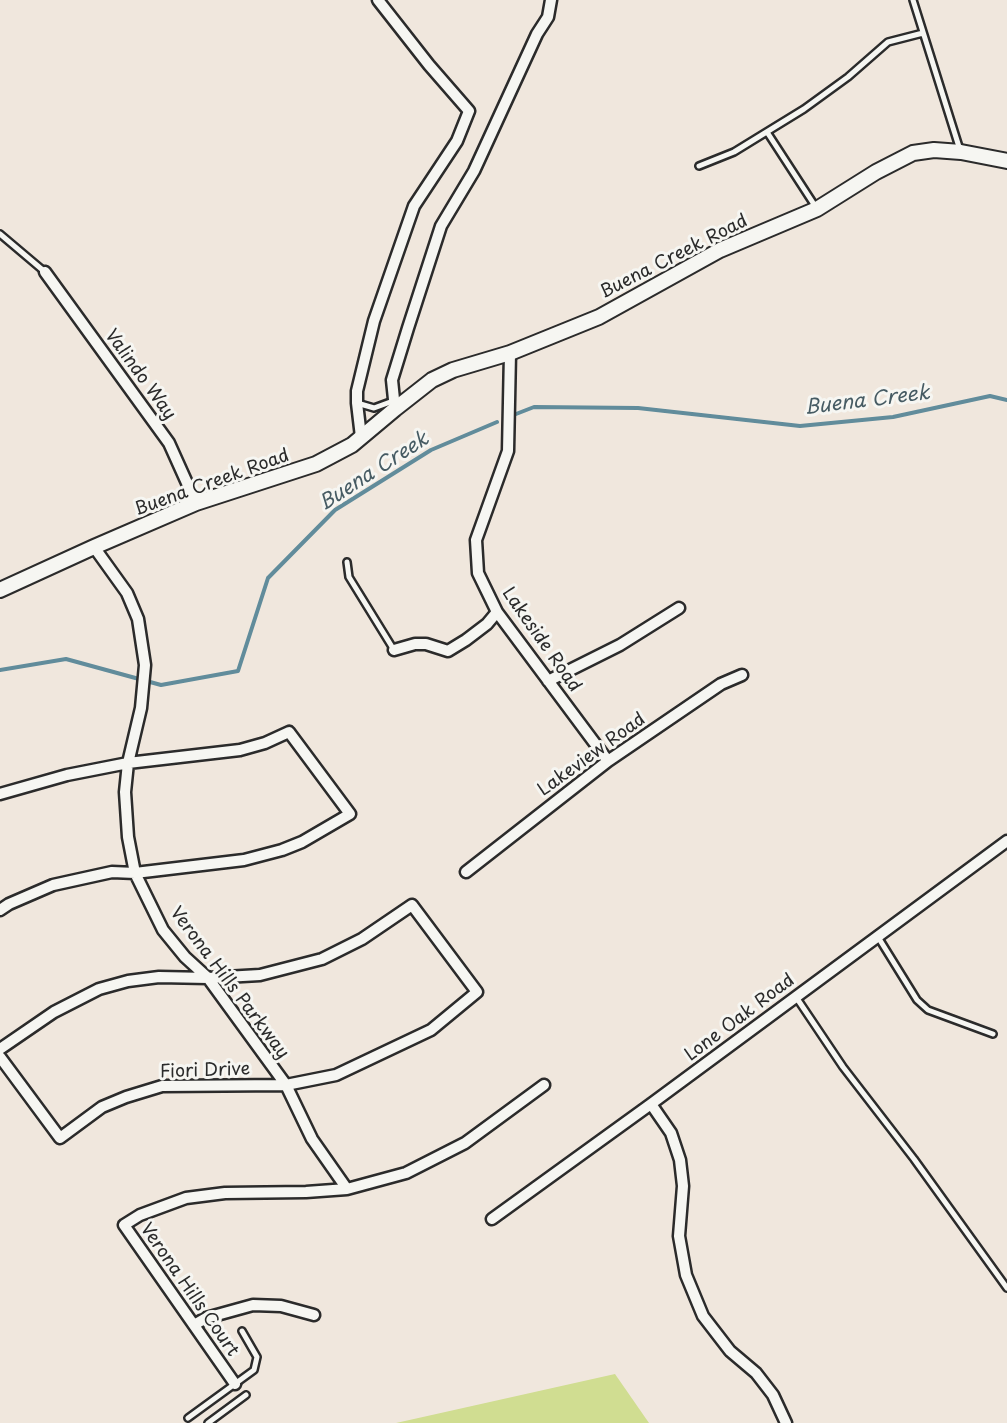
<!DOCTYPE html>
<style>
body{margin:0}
canvas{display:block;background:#f0e7dd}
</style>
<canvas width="1007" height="1423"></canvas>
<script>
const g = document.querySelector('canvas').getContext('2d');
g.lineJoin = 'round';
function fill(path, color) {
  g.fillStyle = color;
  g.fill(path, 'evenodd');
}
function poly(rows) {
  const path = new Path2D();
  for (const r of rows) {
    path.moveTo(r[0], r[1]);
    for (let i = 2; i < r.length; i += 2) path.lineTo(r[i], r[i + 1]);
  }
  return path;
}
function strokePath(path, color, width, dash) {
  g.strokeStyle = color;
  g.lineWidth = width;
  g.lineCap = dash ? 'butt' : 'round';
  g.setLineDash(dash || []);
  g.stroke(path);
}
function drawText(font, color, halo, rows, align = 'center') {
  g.font = font + ' "Playpen Sans",sans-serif';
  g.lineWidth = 6;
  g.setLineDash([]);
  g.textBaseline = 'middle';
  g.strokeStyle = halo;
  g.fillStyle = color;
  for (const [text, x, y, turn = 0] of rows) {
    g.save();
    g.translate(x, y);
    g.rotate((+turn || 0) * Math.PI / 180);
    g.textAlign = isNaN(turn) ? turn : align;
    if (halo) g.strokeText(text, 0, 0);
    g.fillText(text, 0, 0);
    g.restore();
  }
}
fill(poly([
 [615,1374,649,1423,396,1423]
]), '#d0dd91');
strokePath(poly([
 [516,414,534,407,638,408,800,426,893,417,990,396,1007,400],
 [0,670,66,659,161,685,238,671,268,578,335,510,431,450,497,422]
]), '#618c9b', 4);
const lane = poly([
 [913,0,960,150],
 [767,132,817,209],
 [699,166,734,152,804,109,848,77,888,42,923,33],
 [0,234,45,272],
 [357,403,374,408,393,401],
 [347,562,349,577,394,650],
 [878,937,917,1000,928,1010,993,1034],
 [796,997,843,1067,914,1159,1007,1288],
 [188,1418,254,1370,257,1357,242,1331],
 [208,1423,246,1395]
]);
const street = poly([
 [45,272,169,443,196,503],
 [510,353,508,451,476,540,478,573,497,612,608,761],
 [395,409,392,380,408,328,441,226,474,171,537,34,548,17,551,0],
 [361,437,357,403,357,391,374,321,414,206,457,141,469,111,429,65,378,0],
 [94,547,127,593,138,619,145,665,141,708,128,763,125,792,128,837,135,873,163,930,185,957,208,978,286,1085,312,1139,347,1189],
 [394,650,415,644,426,644,448,651,466,640,487,624,497,612],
 [548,681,620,645,679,608],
 [0,794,67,775,128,763,240,750,265,743,289,732,350,814,302,842,282,850,244,860,135,873,112,872,53,885,9,904,0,910],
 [466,872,608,761,721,684,742,675],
 [0,1049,54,1012,99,989,128,981,159,977,208,978,260,975,322,959,362,939,412,905,477,992,431,1030,336,1075,286,1085,162,1086,126,1097,102,1107,60,1138,0,1057],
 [651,1104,671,1133,680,1160,683,1186,679,1236,686,1275,703,1316,730,1351,756,1373,773,1395,786,1423],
 [492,1219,651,1104,1007,841],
 [194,1325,206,1318,253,1305,281,1306,314,1315],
 [235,1384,124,1225,140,1215,186,1198,225,1193,306,1192,347,1189,406,1173,465,1143,544,1085]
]);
const secondary = poly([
 [0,590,94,547,196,503,316,464,352,445,395,409,432,380,453,370,510,353,599,317,720,250,817,209,876,172,913,153,934,150,961,152,1007,161]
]);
strokePath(lane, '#2b2b2b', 10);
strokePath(street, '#2b2b2b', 15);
strokePath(secondary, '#2b2b2b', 18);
strokePath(lane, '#f6f6f2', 5);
strokePath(street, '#f6f6f2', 10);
strokePath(secondary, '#f6f6f2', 14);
drawText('18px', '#2b2b2b', '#f6f6f2', [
 ["Buena Creek Road",674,257,-27],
 ["Valindo Way",140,375,54],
 ["Buena Creek Road",212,483,-20],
 ["Lakeside Road",541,640,55],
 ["Lakeview Road",592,755,-36],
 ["Verona Hills Parkway",229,983,53],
 ["Lone Oak Road",740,1018,-37],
 ["Fiori Drive",205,1071,-2],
 ["Verona Hills Court",189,1290,55]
]);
drawText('italic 20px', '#465b63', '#f6f6f2', [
 ["Buena Creek",867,401,-7],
 ["Buena Creek",374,472,-33]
]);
</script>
